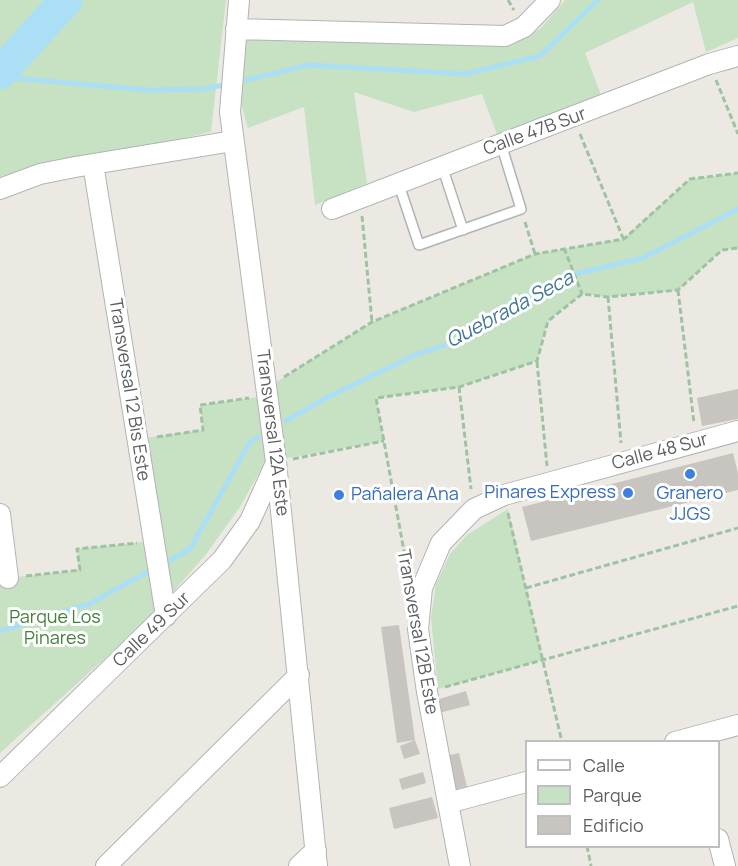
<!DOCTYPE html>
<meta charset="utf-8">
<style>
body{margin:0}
#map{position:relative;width:738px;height:866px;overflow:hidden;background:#ece9e3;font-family:Manrope,sans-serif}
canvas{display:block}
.legend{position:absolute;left:525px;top:740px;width:195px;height:108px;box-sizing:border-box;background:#fff;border:2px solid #bebfc0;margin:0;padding:8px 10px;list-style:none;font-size:18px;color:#5c5f62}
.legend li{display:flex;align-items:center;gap:12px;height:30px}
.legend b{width:30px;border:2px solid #bebfc0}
</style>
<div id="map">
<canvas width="738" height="866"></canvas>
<ul class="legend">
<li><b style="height:8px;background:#fff"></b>Calle</li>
<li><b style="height:16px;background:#c7e1c3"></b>Parque</li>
<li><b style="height:16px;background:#c8c4c0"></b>Edificio</li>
</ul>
</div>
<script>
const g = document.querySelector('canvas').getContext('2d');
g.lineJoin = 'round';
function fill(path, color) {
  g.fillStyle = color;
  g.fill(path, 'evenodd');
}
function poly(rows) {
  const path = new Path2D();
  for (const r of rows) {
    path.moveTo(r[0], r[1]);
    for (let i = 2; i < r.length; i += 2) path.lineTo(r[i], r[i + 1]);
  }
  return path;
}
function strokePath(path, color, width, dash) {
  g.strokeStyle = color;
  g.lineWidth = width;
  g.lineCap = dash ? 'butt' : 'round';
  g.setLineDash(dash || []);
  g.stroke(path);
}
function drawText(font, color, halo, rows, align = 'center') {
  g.font = font + ' Manrope,sans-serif';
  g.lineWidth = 6;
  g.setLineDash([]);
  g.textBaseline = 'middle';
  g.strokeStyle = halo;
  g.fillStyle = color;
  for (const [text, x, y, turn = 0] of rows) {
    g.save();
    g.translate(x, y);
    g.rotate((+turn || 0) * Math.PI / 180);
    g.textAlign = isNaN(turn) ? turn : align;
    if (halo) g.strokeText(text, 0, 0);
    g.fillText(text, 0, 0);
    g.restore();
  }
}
fill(poly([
 [0,0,226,0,211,132,0,178],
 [565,0,738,0,738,38,706,52,693,2,585,53,601,95,498,137,482,94,414,112,354,92,367,183,315,205,304,107,248,128,241,104,245,37,511,46,541,28],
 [738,173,738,248,722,250,678,290,608,297,582,294,548,321,537,361,459,387,376,398,384,441,265,462,240,507,207,553,154,614,0,753,0,579,79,570,77,549,153,541,137,439,203,430,200,405,267,396,267,388,372,322,535,254,623,239,690,179],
 [508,509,543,660,438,689,431,618,436,584,450,554,467,535]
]), '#c7e1c3');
strokePath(poly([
 [0,77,148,90,204,89,228,84],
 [237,82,309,65,465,74,540,56,598,0],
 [286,421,324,399,415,355,457,341,567,276,643,258,738,209],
 [163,564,190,549,250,442,258,437],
 [0,631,89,604,155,568]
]), '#abdff5', 5);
strokePath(poly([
 [0,73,66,0]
]), '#abdff5', 33);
fill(poly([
 [738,389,738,419,702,426,697,398],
 [733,453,738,473,738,490,531,541,522,507],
 [399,625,415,740,420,754,404,759,400,746,415,740,397,743,381,627],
 [466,691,470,705,439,713,436,700],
 [459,753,467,787,449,791,441,757],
 [423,772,426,783,402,790,399,779],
 [432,797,438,818,394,829,389,808]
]), '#c8c4c0');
const service = poly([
 [442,166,463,230],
 [399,185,419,245,521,209,501,144]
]);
const minor = poly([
 [239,0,230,112,276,462,317,866],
 [236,29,505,36,524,27,550,0],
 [93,164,166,616],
 [0,189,40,174,75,167,233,141],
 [332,209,709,64,738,56],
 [0,514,8,578],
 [675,742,738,725],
 [0,777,222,560,250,521,275,465],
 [448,803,526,782],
 [718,839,725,866],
 [106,866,299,675],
 [299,866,316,850],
 [460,866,427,692,418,629,422,588,441,543,474,509,504,495,738,431]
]);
strokePath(service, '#b1b4b7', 12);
strokePath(minor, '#b1b4b7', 22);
strokePath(poly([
 [508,0,514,10],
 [716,80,738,134],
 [580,134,623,238],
 [362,216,372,322],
 [525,222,535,254],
 [564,248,582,294],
 [678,290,694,423],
 [608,297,621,443],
 [537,362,547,466],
 [284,377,372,322,535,254,624,239,690,179,738,173],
 [459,387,471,489],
 [157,437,203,430,200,405,249,398],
 [293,459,384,441],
 [508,513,562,742],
 [408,573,376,398,459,387,537,361,548,321,582,294,608,297,678,290,722,250,738,248],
 [26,576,80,570,77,549,137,543],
 [526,588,738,528],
 [445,687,738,606],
 [587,846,591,866]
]), '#9ec3a3', 3, [6, 3]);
strokePath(service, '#fff', 9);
strokePath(minor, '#fff', 20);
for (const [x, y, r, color] of [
 [690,474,6,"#3f7fe0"],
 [628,493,6,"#3f7fe0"],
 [339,495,6,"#3f7fe0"]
]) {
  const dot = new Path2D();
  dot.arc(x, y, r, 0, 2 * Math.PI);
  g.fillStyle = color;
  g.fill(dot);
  strokePath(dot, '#fff', 2);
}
drawText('18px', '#5c5f62', '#fff', [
 ["Calle 47B Sur",535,132,-20],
 ["Transversal 12 Bis Este",129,390,81],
 ["Transversal 12A Este",272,433,83],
 ["Calle 48 Sur",660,452,-15],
 ["Calle 49 Sur",152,630,-44],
 ["Transversal 12B Este",417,632,80]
]);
drawText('18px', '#366cbe', '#fff', [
 ["Pinares Express",616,493],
 ["Granero",690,494,"center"],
 ["JJGS",690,515,"center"],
 ["Pañalera Ana",351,495,"left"]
], 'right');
drawText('18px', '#447f3e', '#fff', [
 ["Parque Los",55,618],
 ["Pinares",55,639]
]);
drawText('italic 20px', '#447794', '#fff', [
 ["Quebrada Seca",510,310,-28]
]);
</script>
